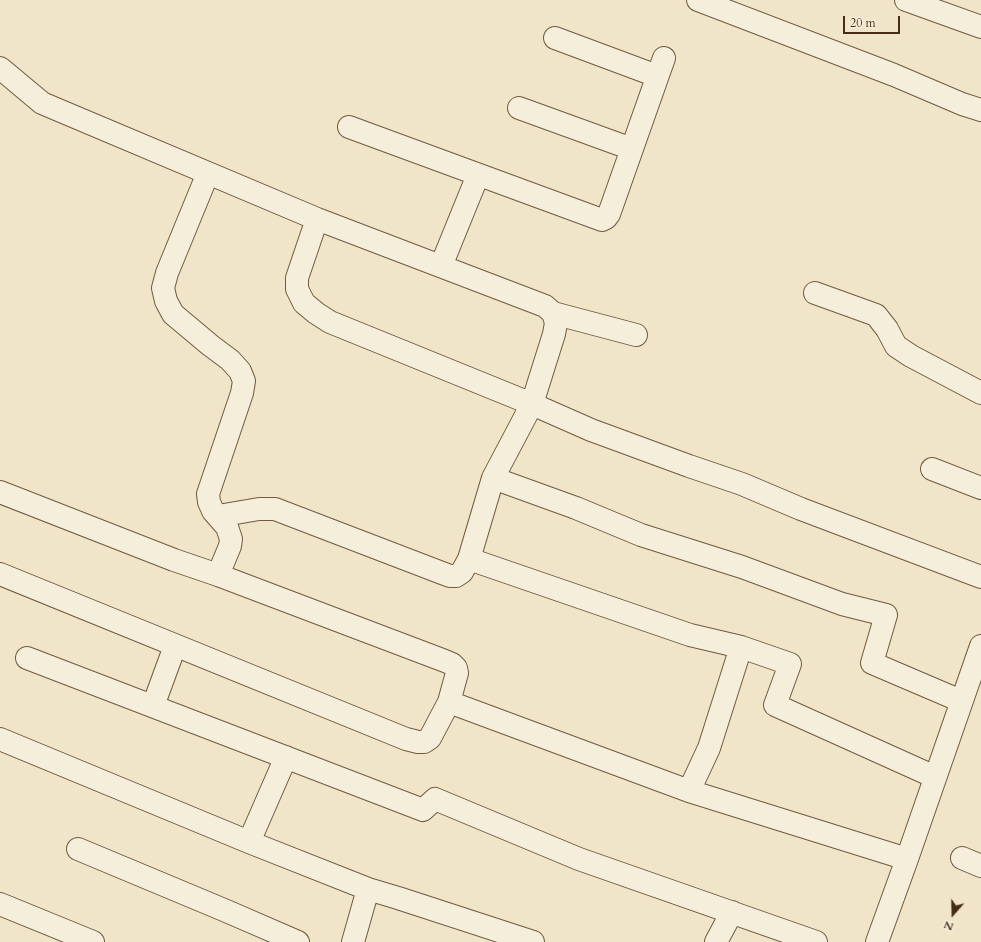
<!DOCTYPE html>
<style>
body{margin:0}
#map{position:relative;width:981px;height:942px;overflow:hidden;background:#f0e5c8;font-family:Cardo,serif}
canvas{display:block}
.north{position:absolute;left:933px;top:894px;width:40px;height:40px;-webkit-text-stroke:3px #f5eedb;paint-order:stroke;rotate:200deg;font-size:11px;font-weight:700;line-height:16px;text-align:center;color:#462c12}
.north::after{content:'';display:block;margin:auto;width:14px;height:18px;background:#462c12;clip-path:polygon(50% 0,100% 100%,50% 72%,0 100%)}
.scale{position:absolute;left:843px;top:16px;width:57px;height:18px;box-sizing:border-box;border:2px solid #462c12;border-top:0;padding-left:5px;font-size:12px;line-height:14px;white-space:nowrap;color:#462c12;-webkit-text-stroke:3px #f5eedb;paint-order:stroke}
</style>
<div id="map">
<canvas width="981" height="942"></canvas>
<div class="north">N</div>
<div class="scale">20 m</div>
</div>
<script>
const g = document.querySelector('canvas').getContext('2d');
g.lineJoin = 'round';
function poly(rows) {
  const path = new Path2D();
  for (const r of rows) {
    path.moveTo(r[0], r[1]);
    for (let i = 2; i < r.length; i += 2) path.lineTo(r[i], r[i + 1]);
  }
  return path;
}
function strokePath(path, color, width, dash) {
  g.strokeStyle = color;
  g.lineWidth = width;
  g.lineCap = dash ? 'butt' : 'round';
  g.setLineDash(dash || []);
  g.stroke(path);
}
const minor = poly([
 [698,0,894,75,962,104,981,110],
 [906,0,981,27],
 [555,38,657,76],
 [0,68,42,103,56,109,317,219,545,306,553,313,556,323,554,334,532,404,591,430,689,466,742,484,801,509,981,577],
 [519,108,632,149],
 [349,127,602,220,606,218,609,214,664,58],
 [208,173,167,273,163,288,166,301,173,314,210,345,230,360,240,371,244,381,242,393,208,494,209,502,213,511,227,527,231,539,230,546,218,575],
 [441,266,478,175],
 [815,293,876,315,887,329,896,346,911,356,981,393],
 [553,313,636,335],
 [932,469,981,488],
 [493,478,576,508,641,535,742,567,842,604,886,615,872,663,961,701],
 [0,492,174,560,218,575,445,661,452,664,456,668,457,673,449,702,430,738,424,742,418,742,406,739,0,574],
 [218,516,259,509,275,509,442,573,450,576,456,576,462,572,469,559,493,478,532,404,330,322,316,313,304,303,297,289,297,278,317,219],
 [469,559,690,635,741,647,709,748,689,791],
 [741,647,790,664,775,705,935,777],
 [27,658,423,810,435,799,579,859,816,942],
 [449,702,689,791,907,859],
 [153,706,175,646],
 [0,739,249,842,368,889,398,898,533,942],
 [249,842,286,757],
 [78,849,224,910,298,942],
 [962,858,981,866],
 [0,904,93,942],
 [353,942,368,889],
 [716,942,732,912],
 [877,942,907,859,981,646]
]);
strokePath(minor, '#705a40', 24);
strokePath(minor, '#f5eedb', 22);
</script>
